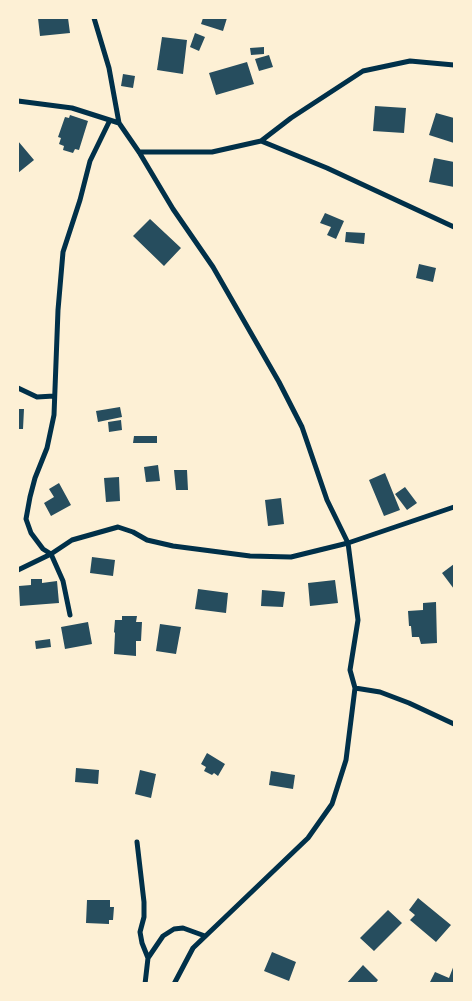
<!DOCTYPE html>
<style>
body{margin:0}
#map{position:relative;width:472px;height:1001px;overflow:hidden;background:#fdf0d5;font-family:Barlow,sans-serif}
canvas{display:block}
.frame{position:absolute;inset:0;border:19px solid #fdf0d5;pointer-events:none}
</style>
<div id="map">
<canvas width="472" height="1001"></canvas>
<div class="frame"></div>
</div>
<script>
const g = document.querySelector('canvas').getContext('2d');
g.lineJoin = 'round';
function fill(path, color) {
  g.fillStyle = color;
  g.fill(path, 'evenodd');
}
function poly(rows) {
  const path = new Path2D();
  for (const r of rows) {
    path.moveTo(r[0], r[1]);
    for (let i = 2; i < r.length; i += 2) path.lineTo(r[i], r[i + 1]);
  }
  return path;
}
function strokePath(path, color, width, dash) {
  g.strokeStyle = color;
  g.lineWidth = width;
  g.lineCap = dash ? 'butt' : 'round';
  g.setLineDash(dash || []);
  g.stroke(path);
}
fill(poly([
 [38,18,68,18,70,33,40,36],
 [203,18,227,18,223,31,201,24],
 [195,33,205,37,199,51,190,47],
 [162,37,187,40,183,74,157,70],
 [264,47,264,54,251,55,250,48],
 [269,55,273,67,259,71,255,59],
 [247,62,254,84,216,95,209,73],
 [123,74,135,76,133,88,121,86],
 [375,106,406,108,404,133,373,131],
 [436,113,454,118,454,143,429,135],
 [70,115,88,121,79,150,75,149,73,153,63,150,64,146,59,144,61,138,58,137,65,117,69,118],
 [18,141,34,160,18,173],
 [434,158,454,162,454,187,429,182],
 [325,213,344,221,336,239,327,235,331,227,320,223],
 [150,219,181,248,164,266,133,236],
 [346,232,365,233,364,244,345,242],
 [419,264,436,268,433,282,416,278],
 [120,407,122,417,98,422,96,411],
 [18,409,24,409,23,429,18,429],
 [121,420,122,430,109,432,108,422],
 [134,436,157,436,157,443,133,443],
 [158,465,160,481,146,482,144,467],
 [174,470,187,470,188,490,176,490],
 [385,473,400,510,384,516,369,480],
 [119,477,120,501,106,502,104,478],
 [59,483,71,505,51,516,44,503,54,497,49,489],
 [405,487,417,503,407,510,395,494],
 [281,498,284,524,268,526,265,500],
 [92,557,115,560,113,576,90,573],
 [454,564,454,589,442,573],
 [31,579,42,579,42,583,57,581,59,603,20,606,19,586,31,585],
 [335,580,338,603,310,606,308,583],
 [198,589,228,593,226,613,195,609],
 [262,590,285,592,283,607,261,606],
 [436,602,437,643,421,644,419,637,412,637,411,626,409,626,408,611,423,610,423,603],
 [122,616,137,616,136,622,142,622,141,641,136,641,136,656,114,654,115,633,114,632,115,620,122,620],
 [88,622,92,644,65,649,61,627],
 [160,624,181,627,176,654,156,651],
 [50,639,51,647,36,649,35,641],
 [207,753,225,764,218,776,214,773,212,775,204,771,206,767,201,764],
 [76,768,99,770,98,784,75,782],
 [140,770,156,774,151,798,135,794],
 [271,771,295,775,293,789,269,785],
 [418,898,451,925,436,942,410,920,415,915,409,910],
 [87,900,110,900,110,907,114,907,113,920,109,920,109,924,86,923],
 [388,910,402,923,374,951,360,938],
 [272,952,296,962,289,981,264,971],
 [363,965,378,980,375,984,346,984],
 [454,965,454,984,429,984,435,972,449,978]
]), '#264d5e');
strokePath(poly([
 [94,18,109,68,119,123,139,152,173,209,213,267,279,382,302,427,327,500,348,543,358,620,350,670,355,688,346,760,332,804,308,838,193,948,174,984],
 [18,101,72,108,119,123],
 [261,141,327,168,454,227],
 [139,152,212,152,261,141,291,118,363,71,410,61,454,65],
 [18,388,37,397,54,396],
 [18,570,51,554,72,540,118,527,133,532,147,540,173,546,250,556,291,557,348,543,454,507],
 [70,615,63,581,51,554,43,549,31,533,26,519,30,497,35,478,47,448,54,415,58,310,63,252,80,200,90,161,110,120],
 [355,688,380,692,409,703,454,724],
 [137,842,144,902,144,917,140,932,142,943,148,958],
 [145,984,148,958,163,936,174,929,183,928,205,936]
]), '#003049', 5);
</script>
